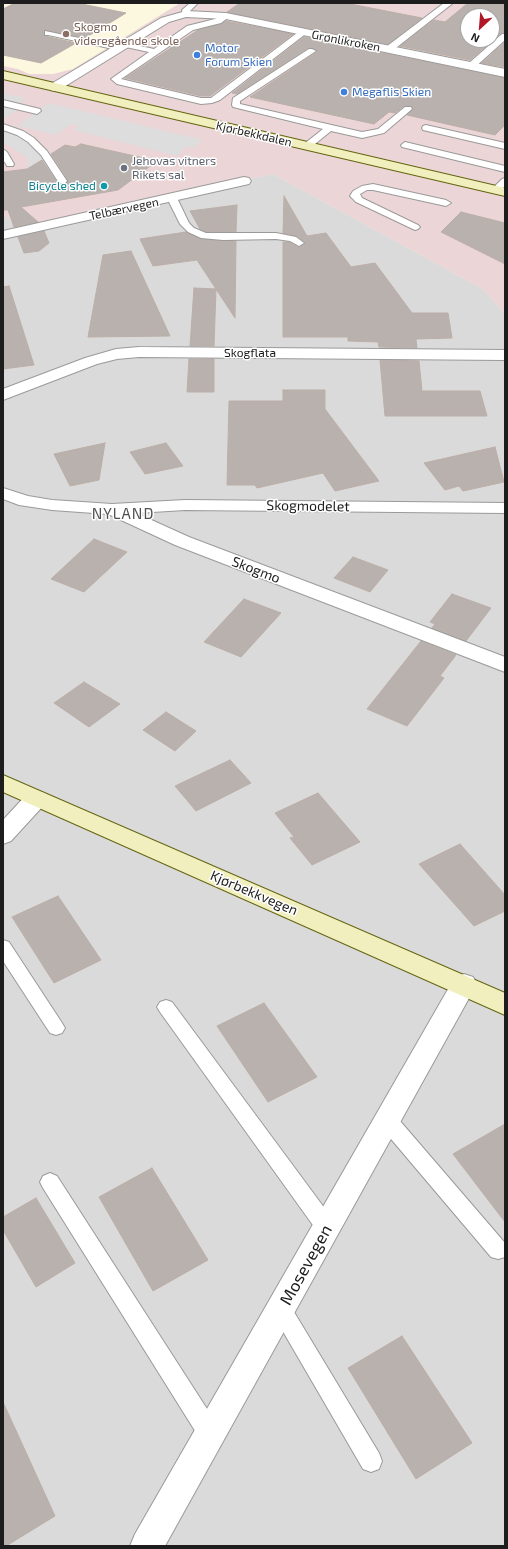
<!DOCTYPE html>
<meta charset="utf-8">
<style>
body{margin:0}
#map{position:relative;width:508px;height:1549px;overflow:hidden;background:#ede9e4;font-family:"Exo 2",sans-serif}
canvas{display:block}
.frame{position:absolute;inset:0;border:4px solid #1d1d1d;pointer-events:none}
.north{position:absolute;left:460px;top:8px;width:40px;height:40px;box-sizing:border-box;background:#fff;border:1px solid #a5a5a5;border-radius:50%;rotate:206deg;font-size:11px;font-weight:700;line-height:16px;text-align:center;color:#1d1d1d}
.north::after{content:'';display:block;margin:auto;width:14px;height:18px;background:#b11827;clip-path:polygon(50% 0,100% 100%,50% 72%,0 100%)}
</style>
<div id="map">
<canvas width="508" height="1549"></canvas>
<div class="frame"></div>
<div class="north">N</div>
</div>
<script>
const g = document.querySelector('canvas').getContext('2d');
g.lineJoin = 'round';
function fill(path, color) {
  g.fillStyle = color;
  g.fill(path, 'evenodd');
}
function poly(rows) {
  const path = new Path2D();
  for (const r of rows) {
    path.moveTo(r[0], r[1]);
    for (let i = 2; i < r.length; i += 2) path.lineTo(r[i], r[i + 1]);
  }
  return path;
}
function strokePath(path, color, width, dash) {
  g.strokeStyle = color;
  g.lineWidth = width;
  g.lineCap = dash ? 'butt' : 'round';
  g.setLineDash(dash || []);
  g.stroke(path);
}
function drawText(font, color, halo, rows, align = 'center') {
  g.font = font + ' "Exo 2",sans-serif';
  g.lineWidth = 3;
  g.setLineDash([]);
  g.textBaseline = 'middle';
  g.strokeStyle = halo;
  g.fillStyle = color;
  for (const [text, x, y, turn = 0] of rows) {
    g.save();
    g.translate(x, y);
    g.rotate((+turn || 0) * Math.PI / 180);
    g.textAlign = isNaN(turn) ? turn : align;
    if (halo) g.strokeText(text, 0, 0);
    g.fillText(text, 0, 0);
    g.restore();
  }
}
fill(poly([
 [273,174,483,289,505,314,505,1546,3,1546,3,214,18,227]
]), '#dbdada');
fill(poly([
 [3,3,505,3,505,314,483,289,273,174,18,227,3,214],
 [468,16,492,16,492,40,468,40]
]), '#ecd5d6');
fill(poly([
 [3,3,180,3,73,69,53,74,29,74,18,69,3,66]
]), '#fbf8df');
fill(poly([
 [3,93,25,98,15,107,16,111,3,120],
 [49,103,203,140,193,148,186,146,178,156,73,130,79,126,72,124,56,135,17,126],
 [7,132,24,139,36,150,49,168,61,188,40,193,26,168,29,164,27,157,3,142,3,134]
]), '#ddd');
const building = poly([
 [15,3,77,3,126,13,85,38,44,30,44,35,45,36,76,43,41,63,3,55,3,9,15,3],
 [240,3,345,3,422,18,388,44,227,12,240,3],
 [468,3,505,3,505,32,501,33,470,60,400,46,434,20,445,22,468,3],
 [468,16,492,16,492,40,468,40,468,16],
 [226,21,293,34,210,96,201,96,125,78,198,30,221,24,226,21],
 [304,37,505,78,505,125,495,135,407,115,413,109,411,106,404,106,395,113,389,112,374,124,250,97,317,52,317,50,312,48,308,48,237,94,232,93,304,37],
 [505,42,505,67,482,63,505,42],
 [81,144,157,161,118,190,21,207,38,222,14,227,8,210,3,210,3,172,27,169,42,160,58,184,65,184,68,180,51,154,65,145,75,147,81,144],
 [284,196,307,236,326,233,351,267,375,263,412,313,448,313,452,338,416,339,417,348,379,347,378,342,348,341,348,337,283,337,283,242,290,242,298,247,306,243,297,236,283,233,284,196],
 [237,205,236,232,206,232,200,229,190,211,237,205],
 [461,212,505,223,505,264,441,232,461,212],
 [44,231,49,243,39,251,24,253,18,237,44,231],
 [186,232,201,239,236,241,235,318,197,260,153,266,140,239,186,232],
 [131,251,170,336,88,337,103,255,131,251],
 [9,286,34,365,3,369,3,287,9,286],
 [194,288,216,289,214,346,190,346,194,288],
 [189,359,214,359,214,392,187,392,189,359],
 [380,360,419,361,422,391,480,391,487,416,385,416,380,360],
 [283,390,325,390,325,409,379,481,335,491,323,473,257,488,255,485,227,485,229,401,283,401,283,390],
 [105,443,99,480,70,486,54,454,105,443],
 [166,443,183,466,145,474,130,452,166,443],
 [495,447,504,482,463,491,459,486,445,490,424,463,495,447],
 [94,539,127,552,84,592,51,579,94,539],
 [353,557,388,570,370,592,334,578,353,557],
 [452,594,491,608,466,641,432,628,435,624,430,622,452,594],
 [244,599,281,613,241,657,204,642,244,599],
 [421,641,456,655,440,676,444,678,407,726,367,709,421,641],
 [84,682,120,704,89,727,54,703,84,682],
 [166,712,196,731,175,751,143,730,166,712],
 [230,760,251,783,196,811,175,786,230,760],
 [318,793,360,842,312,865,290,838,294,837,275,813,318,793],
 [460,844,505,895,505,911,474,926,419,864,460,844],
 [58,896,101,960,54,983,12,917,58,896],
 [264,1003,317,1077,268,1102,217,1026,264,1003],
 [505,1124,505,1222,453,1154,505,1124],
 [152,1168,208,1260,153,1291,99,1197,152,1168],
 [36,1198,75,1263,36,1287,3,1230,3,1217,36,1198],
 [402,1336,472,1443,416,1479,348,1368,402,1336],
 [3,1402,55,1516,6,1546,3,1546,3,1402]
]);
fill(building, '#b9b1ad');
strokePath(building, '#bcafa8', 1);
const lane = poly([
 [190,3,198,3,190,11,189,16,183,16,182,10,190,3],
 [444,3,453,3,392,51,386,51,386,47,444,3],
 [223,14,226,14,230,16,221,23,193,30,121,79,201,98,211,98,301,30,304,30,308,32,220,100,212,103,201,104,117,84,111,79,149,52,121,46,121,42,154,49,187,26,215,19,223,14],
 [45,31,118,46,122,48,118,50,48,35,45,35,45,31],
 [502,34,505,34,505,40,474,68,468,68,468,64,502,34],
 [309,49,312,49,316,51,240,101,240,104,362,132,378,129,405,107,411,107,412,109,384,133,362,138,331,131,310,148,307,149,304,148,303,146,304,144,323,129,233,107,232,105,233,98,309,49],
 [3,100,40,109,41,111,37,114,3,106,3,100],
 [3,124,23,131,34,138,47,151,67,181,65,183,59,183,41,155,28,142,17,135,3,130,3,124],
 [426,125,505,143,505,149,423,130,422,128,423,126,426,125],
 [405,142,505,166,505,172,402,147,401,145,405,142],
 [3,149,7,152,14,164,13,166,7,166,6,164,3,160,3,149],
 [505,178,505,186,499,192,493,192,491,190,502,179,505,178],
 [373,184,446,200,451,203,446,206,373,190,367,190,360,194,362,198,418,225,420,227,418,229,415,230,356,202,350,196,353,191,362,186,373,184],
 [172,195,177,198,189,223,194,228,206,233,276,233,296,237,304,243,299,246,290,241,276,239,223,240,201,238,188,232,180,224,167,198,172,195],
 [3,940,9,942,62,1023,65,1028,62,1033,56,1035,50,1033,3,961,3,940],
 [166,1000,172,1002,334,1221,337,1228,334,1235,327,1237,320,1235,160,1012,157,1007,160,1002,166,1000],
 [387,1112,394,1114,505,1243,505,1257,498,1259,491,1257,380,1126,378,1120,380,1114,387,1112],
 [50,1173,57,1176,218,1426,221,1434,218,1442,210,1445,202,1442,43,1188,40,1182,43,1176,50,1173],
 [281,1299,288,1302,379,1453,382,1461,379,1469,371,1472,363,1469,274,1316,271,1309,274,1302,281,1299]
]);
const street = poly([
 [186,11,226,13,505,69,505,77,226,19,186,17,169,22,59,90,55,91,51,90,49,87,51,84,161,18,186,11],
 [244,177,249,178,251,181,249,184,3,239,3,231,244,177],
 [139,347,505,350,505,360,139,357,117,359,97,364,3,400,3,389,85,358,116,349,139,347],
 [3,488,28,496,52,500,112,504,185,500,505,503,505,513,185,510,136,513,189,537,505,657,505,672,175,545,108,514,52,510,19,505,3,499,3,488],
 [36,791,44,793,47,799,44,805,11,841,3,844,3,820,28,793,36,791],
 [464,974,473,977,477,984,473,991,165,1546,130,1546,135,1534,455,977,464,974]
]);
const secondary = poly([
 [3,71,505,188,505,196,3,79,3,71],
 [3,775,505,993,505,1015,3,792,3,775]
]);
strokePath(lane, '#9a9a9a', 2);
strokePath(street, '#9a9a9a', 2);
strokePath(secondary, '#646512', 2);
fill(lane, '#fff');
fill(street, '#fff');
fill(secondary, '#f1efbd');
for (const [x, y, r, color] of [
 [66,34,4,"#8d6e63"],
 [197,55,4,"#3f7fe0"],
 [344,92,4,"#3f7fe0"],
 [124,168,4,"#6b7280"],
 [104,186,4,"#0f9aa8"]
]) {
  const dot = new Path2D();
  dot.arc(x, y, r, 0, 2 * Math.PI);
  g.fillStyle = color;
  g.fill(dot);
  strokePath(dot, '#fff', 1.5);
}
drawText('12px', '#785e54', '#fff', [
 ["Skogmo",74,27],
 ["videregående skole",74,41]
], 'left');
drawText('12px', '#1d1d1d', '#fff', [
 ["Grønlikroken",346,41,11],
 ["Kjørbekkdalen",254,134,13],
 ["Telbærvegen",124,209,-12],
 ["Skogflata",250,353]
]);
drawText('12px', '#366cbe', '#fff', [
 ["Motor",205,48],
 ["Forum Skien",205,62],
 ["Megaflis Skien",352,92]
], 'left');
drawText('12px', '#5b616d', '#fff', [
 ["Jehovas vitners",132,161],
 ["Rikets sal",132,175]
], 'left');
drawText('12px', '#0d838f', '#fff', [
 ["Bicycle shed",96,186]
], 'right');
drawText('14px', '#1d1d1d', '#fff', [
 ["Skogmodelet",308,506,1],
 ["Skogmo",256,570,21],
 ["Kjørbekkvegen",254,893,23]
]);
g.letterSpacing = '1px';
drawText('15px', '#505050', '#fff', [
 ["NYLAND",123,514]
]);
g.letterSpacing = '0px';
drawText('17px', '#1d1d1d', '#fff', [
 ["Mosevegen",306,1265,-61]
]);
</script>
